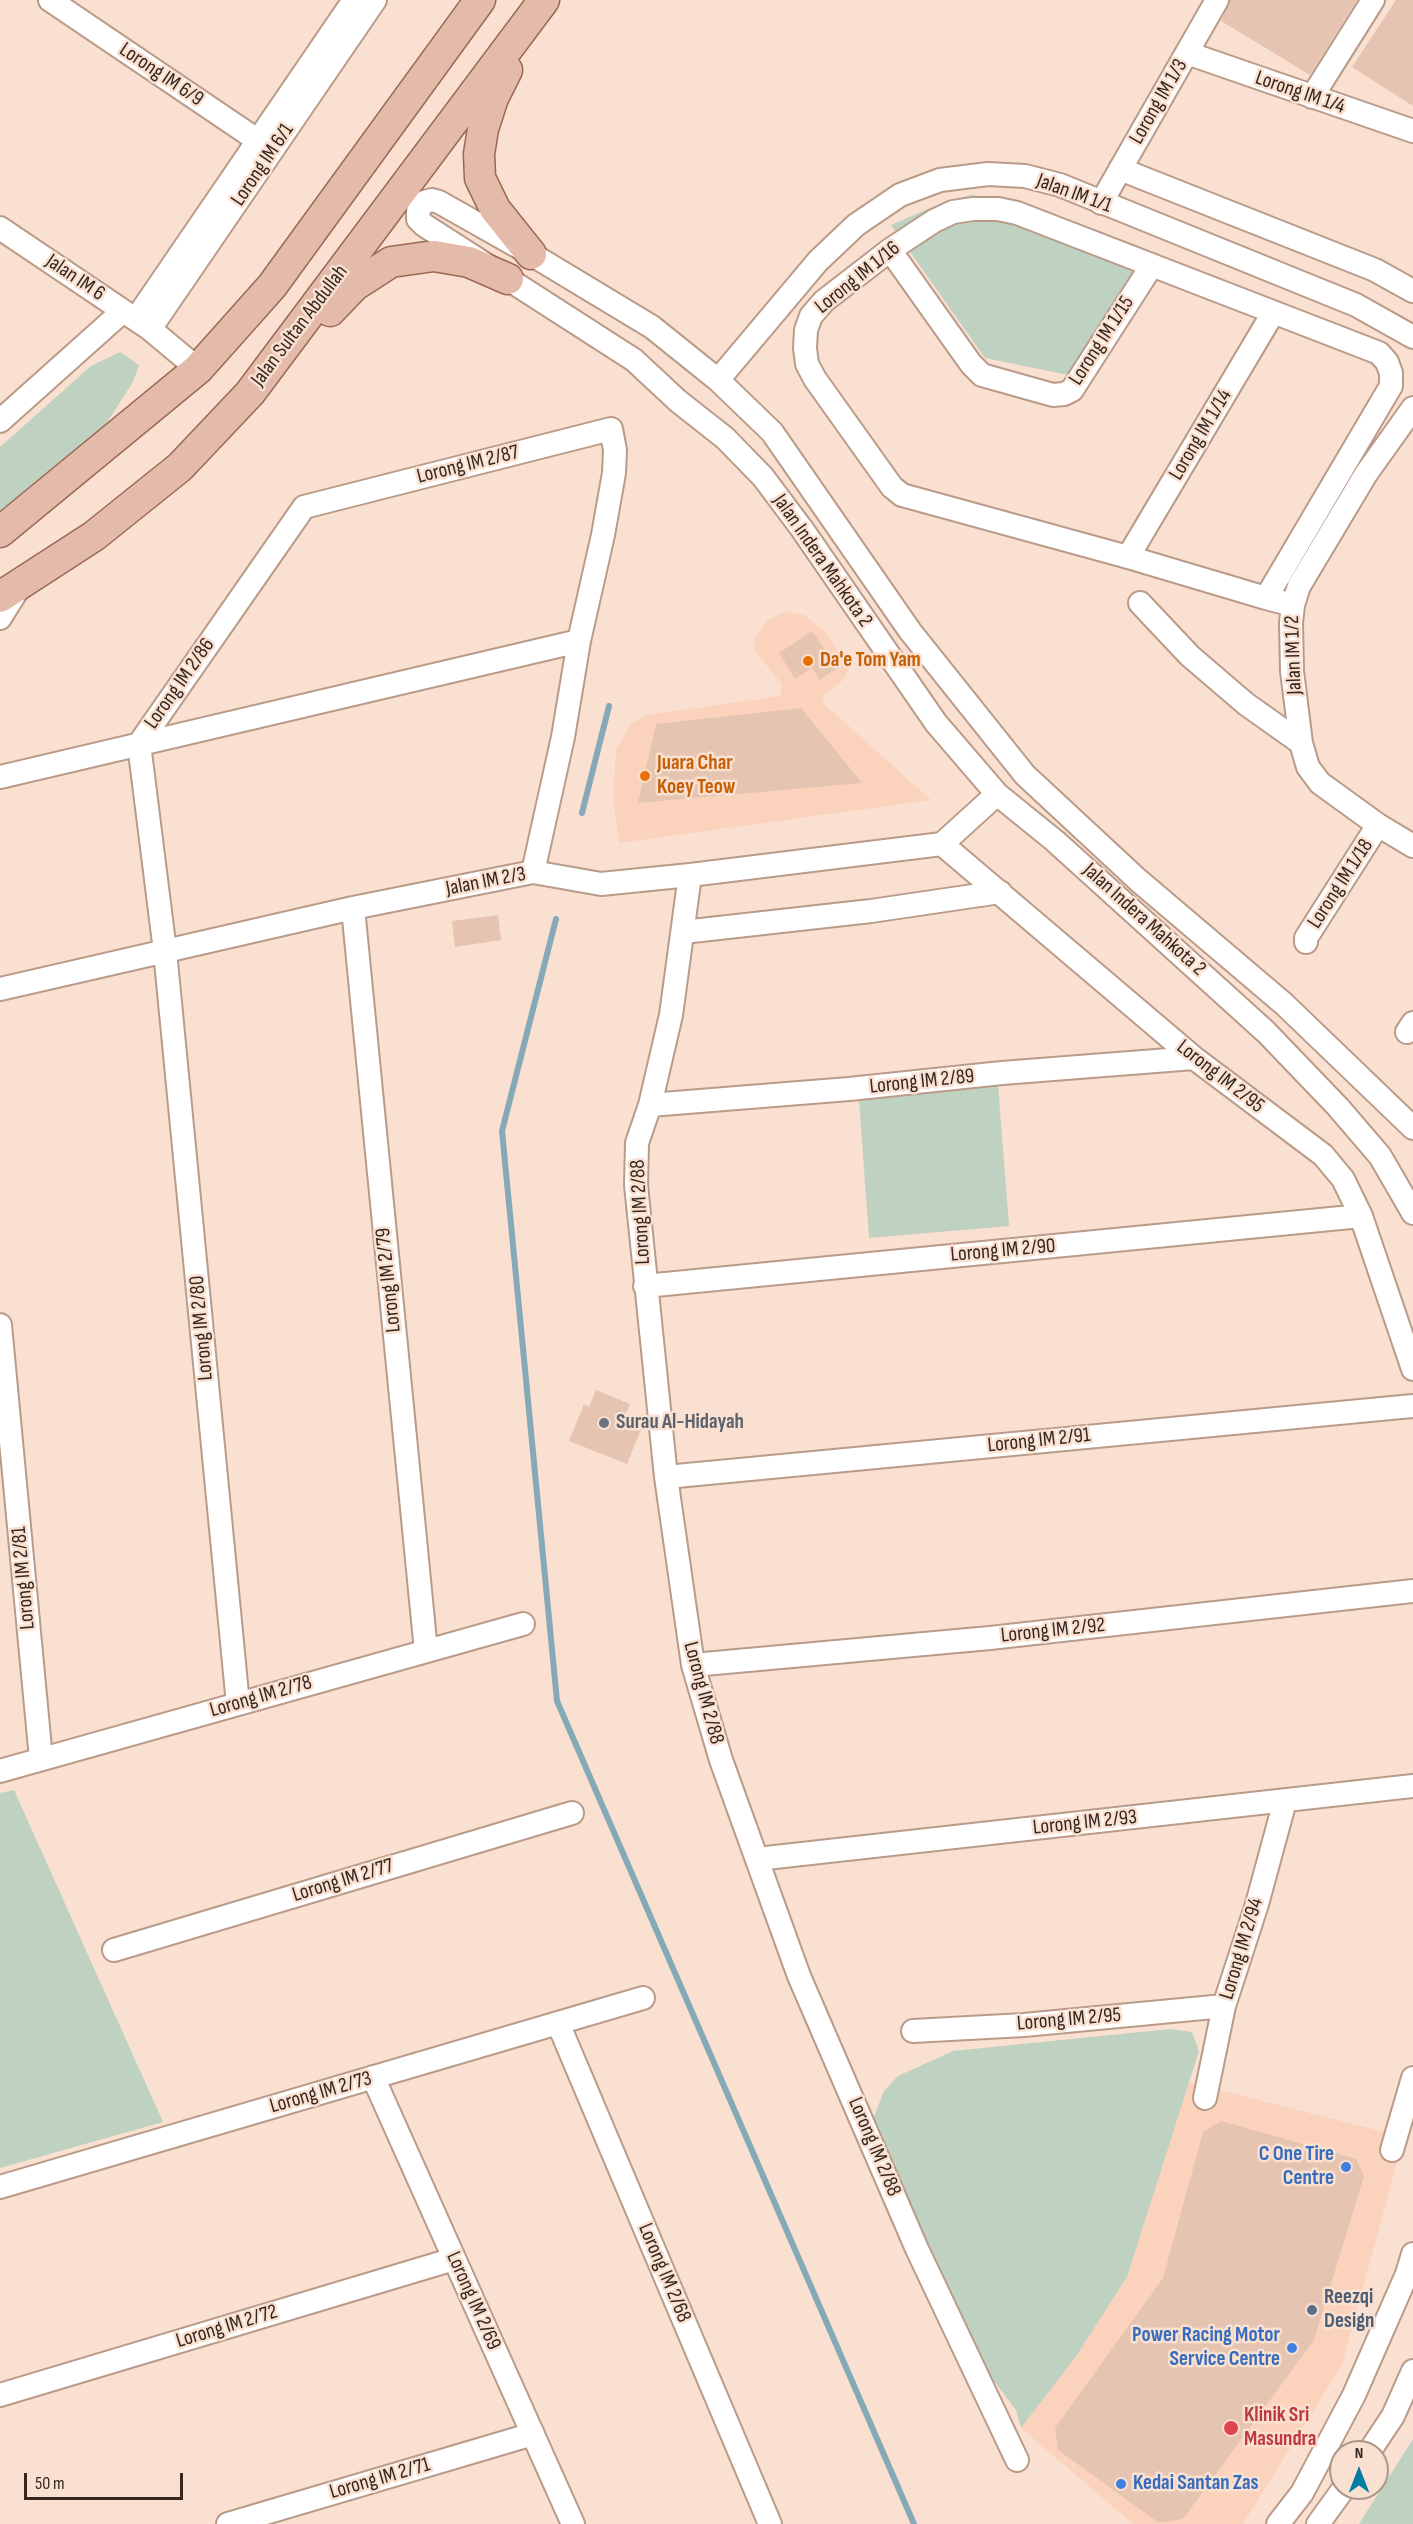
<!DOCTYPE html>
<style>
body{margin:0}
#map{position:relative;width:1413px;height:2524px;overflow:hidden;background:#fae0d0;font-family:"Sofia Sans Condensed",sans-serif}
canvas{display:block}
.north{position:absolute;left:1329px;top:2440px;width:60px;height:60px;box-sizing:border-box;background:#fae0d0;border:2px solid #aa968a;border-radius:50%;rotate:0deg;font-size:16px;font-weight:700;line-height:24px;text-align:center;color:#332720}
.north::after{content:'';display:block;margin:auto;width:21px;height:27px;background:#017ca3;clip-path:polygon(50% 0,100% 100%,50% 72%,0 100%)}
.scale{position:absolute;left:24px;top:2473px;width:159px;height:27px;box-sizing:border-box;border:3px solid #332720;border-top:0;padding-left:8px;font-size:18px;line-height:21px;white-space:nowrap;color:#332720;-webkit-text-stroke:4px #fae0d0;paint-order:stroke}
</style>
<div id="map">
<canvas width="1413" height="2524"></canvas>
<div class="north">N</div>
<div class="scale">50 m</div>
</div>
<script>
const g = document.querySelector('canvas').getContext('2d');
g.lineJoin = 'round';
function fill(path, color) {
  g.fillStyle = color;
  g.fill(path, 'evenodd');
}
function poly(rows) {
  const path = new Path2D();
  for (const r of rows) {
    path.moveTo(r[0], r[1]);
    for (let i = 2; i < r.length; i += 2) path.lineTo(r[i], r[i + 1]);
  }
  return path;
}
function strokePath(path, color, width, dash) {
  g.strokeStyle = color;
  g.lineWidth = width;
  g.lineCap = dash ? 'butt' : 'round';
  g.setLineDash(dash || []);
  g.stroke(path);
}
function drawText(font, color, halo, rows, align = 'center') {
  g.font = font + ' "Sofia Sans Condensed",sans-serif';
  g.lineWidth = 5;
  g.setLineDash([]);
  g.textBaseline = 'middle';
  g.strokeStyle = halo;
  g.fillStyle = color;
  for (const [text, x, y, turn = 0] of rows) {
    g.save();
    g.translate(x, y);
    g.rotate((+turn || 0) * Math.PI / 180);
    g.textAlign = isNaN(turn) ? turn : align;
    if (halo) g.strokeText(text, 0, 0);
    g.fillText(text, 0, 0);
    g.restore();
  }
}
fill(poly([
 [784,612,804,615,826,632,849,669,842,681,824,695,823,703,931,800,619,843,613,798,616,750,630,724,647,715,780,696,782,684,754,650,755,638,767,621],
 [1188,2082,1404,2137,1342,2365,1243,2524,1133,2524,1021,2428,1077,2355,1127,2277]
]), '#fbd3bc');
fill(poly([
 [971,195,1002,199,1076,222,1149,250,1073,376,985,358,891,225,946,201],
 [120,352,139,365,133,382,99,435,0,516,0,447,91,366],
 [998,1085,1009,1226,869,1238,859,1099],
 [14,1790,163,2122,0,2168,0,1793],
 [1170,2029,1192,2032,1199,2051,1127,2277,1077,2355,1021,2428,1016,2410,991,2377,872,2122,884,2091,898,2076,953,2051],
 [1413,2439,1413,2524,1359,2524]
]), '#bfd1c1');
strokePath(poly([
 [582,813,609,706],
 [556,919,502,1131,557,1701,914,2524]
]), '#86a9b7', 6);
fill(poly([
 [1230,0,1357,0,1310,75,1221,21],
 [1396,0,1413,0,1413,106,1352,67],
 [812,631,837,668,820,680,812,668,795,679,779,653],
 [801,708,862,783,638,803,656,724],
 [498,915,501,940,455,947,452,921],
 [596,1390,630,1404,623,1420,642,1427,627,1464,569,1441,584,1404,589,1407],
 [1221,2121,1356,2159,1364,2176,1314,2340,1183,2519,1159,2523,1058,2450,1055,2428,1163,2278,1203,2132]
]), '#e5c5b2');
const minor = poly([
 [50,0,269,148],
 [1187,53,1413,131],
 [1312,97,1373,0],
 [1120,169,1375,270,1413,291],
 [1101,203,1217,0],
 [0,228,150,329,198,369],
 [890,250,971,364,982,375,1053,395,1064,394,1072,390,1152,265],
 [136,319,354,0],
 [150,329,375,0],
 [718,380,818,261,856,225,900,195,940,180,988,174,1025,176,1060,185,1356,305,1413,337],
 [1413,408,1366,474,1299,586,1293,605,1291,623,1292,671,1301,743,1308,767,1320,783,1378,825,1413,846],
 [0,421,123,311],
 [1128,557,1273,313],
 [1266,598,1391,386,1391,373,1387,362,1379,353,1017,213,998,209,973,209,953,212,934,221,890,250,824,301,811,316,806,330,805,348,807,364,815,379,892,487,902,495,1128,557,1266,598,1293,605],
 [1140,603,1190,656,1246,704,1301,743],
 [0,618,20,586],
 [139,744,304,507,611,429,615,450,614,473,603,535,579,641,563,737,533,872],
 [139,744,165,951,238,1704],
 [0,777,579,641],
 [942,844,1194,1058,1323,1155,1343,1179,1361,1216,1413,1369],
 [690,875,671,1015,650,1105,637,1143,636,1185,666,1477,693,1665,721,1760,799,1976,917,2249,1017,2460],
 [353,908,426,1651],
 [683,932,871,911,1000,892],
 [1306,942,1306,938,1378,825],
 [0,989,353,908,533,872,601,884,690,875,942,844,997,794],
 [1407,1032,1413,1023],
 [650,1105,849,1089,1002,1073,1194,1058],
 [1413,1128,1284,1004,1138,880,1025,775,910,631,772,432,718,380,652,327,531,254,439,202,432,200,424,202,418,211,418,219,424,225,634,360,678,401,725,438,763,477,802,529,936,723,997,794,1055,841,1266,1032,1338,1107,1380,1156,1413,1213],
 [645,1286,1361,1216],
 [0,1325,41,1759],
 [666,1477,1413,1406],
 [693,1665,990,1638,1413,1591],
 [0,1771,523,1624],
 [757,1859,1413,1786],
 [114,1950,572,1813],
 [558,2023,770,2524],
 [913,2031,1024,2025,1224,2006],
 [373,2077,573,2524],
 [1205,2098,1224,2006,1257,1904,1285,1801],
 [1392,2150,1413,2078],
 [0,2187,643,1998],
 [0,2395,454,2259],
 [1369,2452,1393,2416,1413,2371],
 [228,2524,533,2434],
 [1278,2524,1302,2493,1354,2395,1407,2274,1413,2254],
 [1318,2524,1344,2488]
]);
const major = poly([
 [507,70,493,98,483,129,479,154,480,178,495,209,531,254],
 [330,311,354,286,391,262,434,256,469,262,508,279],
 [0,532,198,369,272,286,480,0],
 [0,597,94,536,180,467,250,393,544,0]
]);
strokePath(minor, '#ba9b89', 26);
strokePath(major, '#9a6955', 33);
strokePath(minor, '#fff', 22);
strokePath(major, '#e4baaa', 30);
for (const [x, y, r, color] of [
 [808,661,6,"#e8710a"],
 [645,776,6,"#e8710a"],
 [604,1423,6,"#6b7280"],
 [1346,2167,6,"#3f7fe0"],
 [1312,2310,6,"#5c6f8a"],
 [1292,2348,6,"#3f7fe0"],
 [1231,2428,8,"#e0444e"],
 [1121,2484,6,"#3f7fe0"]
]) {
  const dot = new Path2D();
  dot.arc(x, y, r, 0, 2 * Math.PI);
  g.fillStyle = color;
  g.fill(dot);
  strokePath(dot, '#fae0d0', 2);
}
drawText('21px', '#332720', '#fae0d0', [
 ["Lorong IM 6/9",161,75,34],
 ["Lorong IM 1/4",1300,93,19],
 ["Lorong IM 1/3",1159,102,-60],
 ["Lorong IM 6/1",263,165,-56],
 ["Jalan IM 1/1",1074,194,20],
 ["Jalan IM 6",75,278,34],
 ["Lorong IM 1/16",858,278,-39],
 ["Jalan Sultan Abdullah",300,326,-53],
 ["Lorong IM 1/15",1102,341,-57],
 ["Lorong IM 1/14",1201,435,-59],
 ["Lorong IM 2/87",468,465,-14],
 ["Jalan Indera Mahkota 2",822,561,55],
 ["Jalan IM 1/2",1294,655,-92],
 ["Lorong IM 2/86",180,684,-55],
 ["Jalan IM 2/3",486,882,-11],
 ["Lorong IM 1/18",1341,884,-57],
 ["Jalan Indera Mahkota 2",1144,920,42],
 ["Lorong IM 2/95",1220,1077,38],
 ["Lorong IM 2/89",922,1082,-6],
 ["Lorong IM 2/88",641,1212,-93],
 ["Lorong IM 2/90",1003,1251,-5],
 ["Lorong IM 2/79",389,1280,-96],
 ["Lorong IM 2/80",202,1328,-95],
 ["Lorong IM 2/91",1039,1441,-6],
 ["Lorong IM 2/81",24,1578,-95],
 ["Lorong IM 2/92",1053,1631,-6],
 ["Lorong IM 2/88",703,1693,75],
 ["Lorong IM 2/78",261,1697,-16],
 ["Lorong IM 2/93",1085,1823,-6],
 ["Lorong IM 2/77",343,1881,-17],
 ["Lorong IM 2/94",1242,1949,-73],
 ["Lorong IM 2/95",1069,2020,-5],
 ["Lorong IM 2/73",321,2093,-16],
 ["Lorong IM 2/88",874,2147,67],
 ["Lorong IM 2/68",664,2273,67],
 ["Lorong IM 2/69",473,2301,66],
 ["Lorong IM 2/72",227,2327,-17],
 ["Lorong IM 2/71",380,2479,-16]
]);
drawText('bold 21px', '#c56008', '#fae0d0', [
 ["Da'e Tom Yam",820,661],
 ["Juara Char",657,764],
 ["Koey Teow",657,788]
], 'left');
drawText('bold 21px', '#5b616d', '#fae0d0', [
 ["Surau Al-Hidayah",616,1423]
], 'left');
drawText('bold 21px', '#366cbe', '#fae0d0', [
 ["C One Tire",1334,2155],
 ["Centre",1334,2179],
 ["Power Racing Motor",1280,2336],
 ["Service Centre",1280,2360],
 ["Kedai Santan Zas",1133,2484,"left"]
], 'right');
drawText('bold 21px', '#4e5e75', '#fae0d0', [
 ["Reezqi",1324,2298],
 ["Design",1324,2322]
], 'left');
drawText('bold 21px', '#be3a42', '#fae0d0', [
 ["Klinik Sri",1244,2416],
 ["Masundra",1244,2440]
], 'left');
</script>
